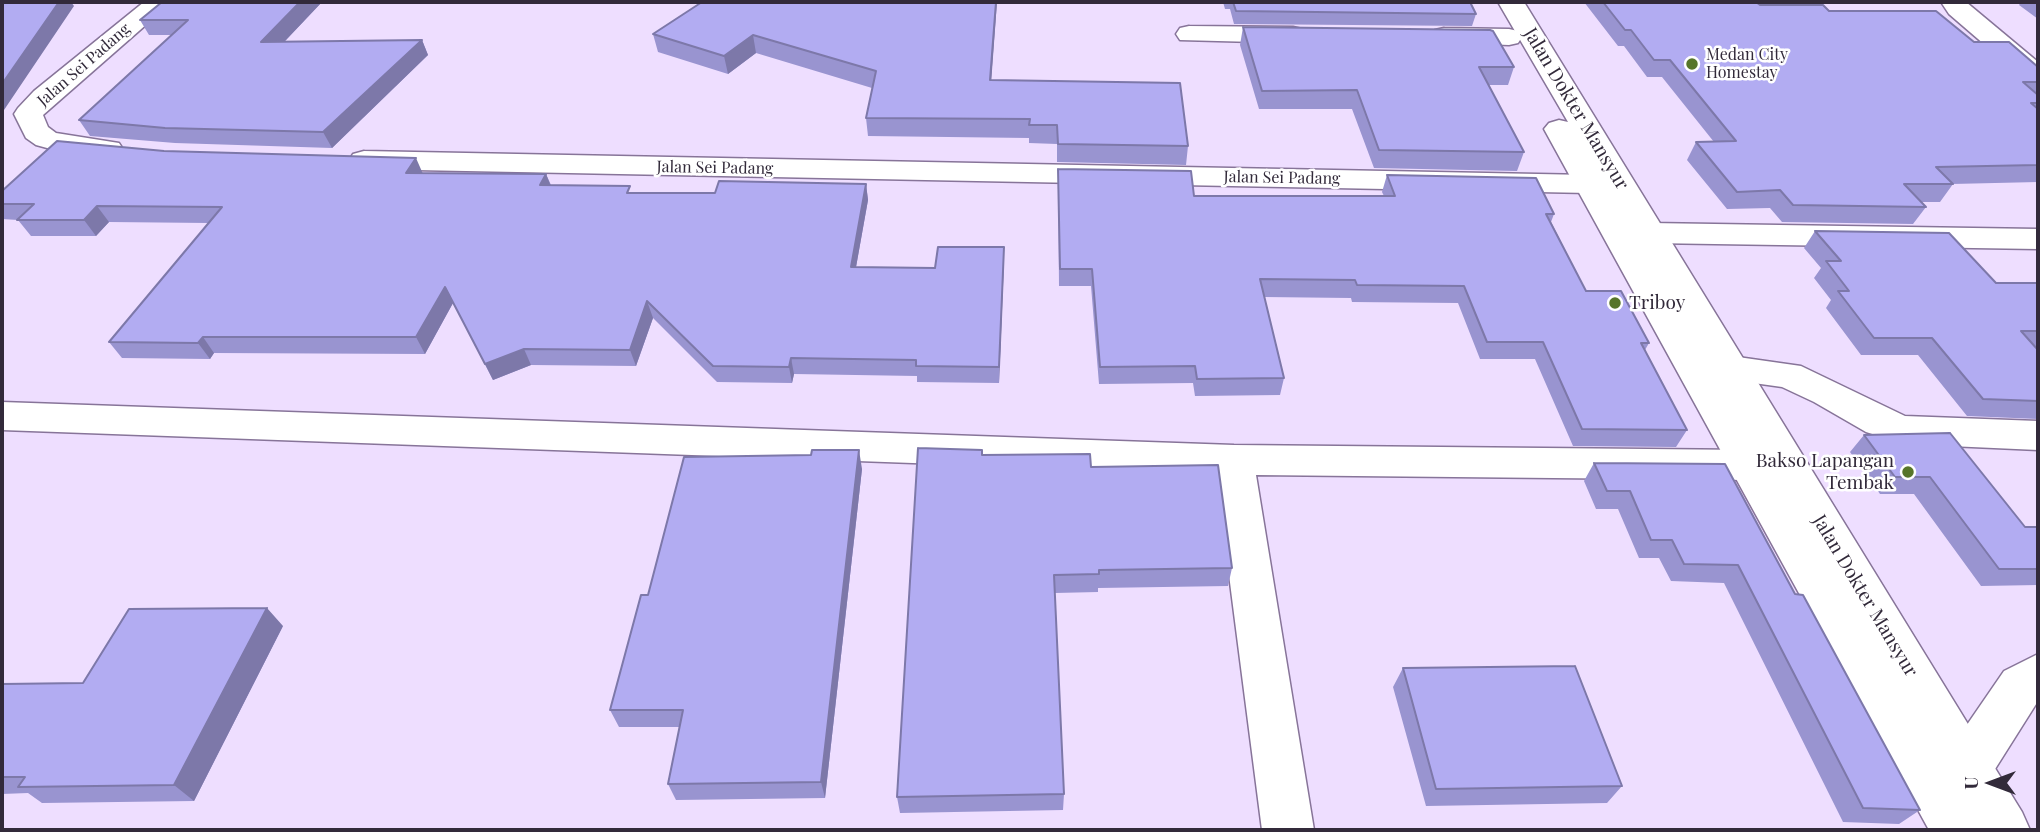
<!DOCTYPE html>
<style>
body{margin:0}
#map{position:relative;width:2040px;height:832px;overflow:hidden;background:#eedeff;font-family:"Playfair Display",serif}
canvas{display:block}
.frame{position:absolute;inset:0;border:4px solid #322a3a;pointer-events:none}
.north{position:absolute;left:1956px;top:748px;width:70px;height:70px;-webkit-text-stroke:5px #fff;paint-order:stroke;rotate:270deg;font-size:19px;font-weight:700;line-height:28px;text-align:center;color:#322a3a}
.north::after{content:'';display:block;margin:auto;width:24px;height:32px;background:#322a3a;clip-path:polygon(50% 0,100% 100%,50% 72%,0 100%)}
</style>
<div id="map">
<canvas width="2040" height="832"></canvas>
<div class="frame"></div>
<div class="north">U</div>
</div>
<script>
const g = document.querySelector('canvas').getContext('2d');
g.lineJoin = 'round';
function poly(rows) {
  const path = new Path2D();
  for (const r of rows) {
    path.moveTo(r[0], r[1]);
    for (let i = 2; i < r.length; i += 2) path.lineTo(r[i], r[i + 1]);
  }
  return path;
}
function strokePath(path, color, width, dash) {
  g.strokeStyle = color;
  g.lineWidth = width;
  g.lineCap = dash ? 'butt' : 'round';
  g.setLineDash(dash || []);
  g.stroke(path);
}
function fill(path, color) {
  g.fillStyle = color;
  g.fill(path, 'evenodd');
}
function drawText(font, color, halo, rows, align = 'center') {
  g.font = font + ' "Playfair Display",serif';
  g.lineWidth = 5;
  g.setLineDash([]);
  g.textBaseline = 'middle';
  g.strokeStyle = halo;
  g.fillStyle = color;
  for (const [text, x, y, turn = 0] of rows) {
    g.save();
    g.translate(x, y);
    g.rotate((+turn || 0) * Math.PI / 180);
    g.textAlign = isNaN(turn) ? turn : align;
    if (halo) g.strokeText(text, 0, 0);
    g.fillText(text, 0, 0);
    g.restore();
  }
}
const minor = poly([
 [144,2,172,2,43,115,48,127,56,133,119,143,123,149,119,155,108,158,73,155,36,145,26,138,14,114,18,108,34,91,144,2],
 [1941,2,1966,2,2038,62,2038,84,2028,82,1949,14,1941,2],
 [1189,26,1293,27,1302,29,1306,35,1302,41,1293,43,1180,40,1176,34,1180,28,1189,26],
 [1444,28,1509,29,1518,31,1522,37,1518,43,1509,45,1435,42,1431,36,1435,30,1444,28],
 [364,151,1589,175,1600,177,1605,184,1600,191,1589,193,364,169,353,166,349,160,353,154,364,151],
 [1650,223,2038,229,2038,249,1650,243,1638,240,1634,233,1638,226,1650,223],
 [1731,356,1801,366,1905,416,2038,421,2038,450,1905,444,1891,440,1866,432,1814,402,1782,387,1718,378,1713,369,1718,360,1731,356],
 [2,402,1234,445,1751,450,1765,454,1771,465,1765,476,1751,480,1256,475,1314,830,1262,830,1216,474,2,430,2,402],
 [2038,654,2038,701,1985,785,1967,792,1949,785,1942,768,1949,751,2004,671,2038,654]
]);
const major = poly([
 [1498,2,1524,2,2022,812,2030,830,1929,830,1544,129,1549,123,1559,120,1568,122,1498,2]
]);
strokePath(minor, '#877499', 3);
strokePath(major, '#877499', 3);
fill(minor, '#fff');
fill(major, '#fff');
fill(poly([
 [162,2,322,2,284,42,422,40,428,55,332,148,175,143,90,136,79,120,172,35,149,35,140,20],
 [702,2,992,80,1188,146,1186,165,1057,162,1057,144,1029,143,1029,138,868,136,866,118,872,88,756,53,728,74,658,52,653,34],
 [1223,2,1470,2,1476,14,1472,26,1234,24,1230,9,1225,9],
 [1584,2,1756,2,1760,5,1829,11,1974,42,2038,67,2038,182,1952,184,1953,184,1940,202,1921,202,1926,207,1913,224,1782,222,1770,208,1727,209,1687,160,1696,142,1714,142,1662,77,1647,77,1624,46,1618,46],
 [2021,2,2038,2,2038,19,2019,5],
 [1243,27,1514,67,1508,85,1489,85,1524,152,1517,171,1374,168,1352,109,1259,109,1240,45],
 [164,151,422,173,546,174,551,185,632,193,715,193,866,184,868,200,856,267,935,268,1004,247,999,383,917,382,917,376,794,374,792,383,717,382,653,318,636,366,531,365,493,380,453,303,425,354,214,353,210,359,122,358,109,342,209,223,109,222,96,236,31,236,18,220,2,219,2,191],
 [1058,169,1194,196,1384,196,1382,192,1387,175,1554,214,1551,222,1586,291,1649,343,1645,350,1687,430,1676,447,1573,446,1535,359,1480,359,1458,303,1352,302,1351,298,1264,297,1284,378,1280,395,1195,396,1193,383,1099,384,1091,286,1059,286],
 [1815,231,1996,283,2038,283,2038,348,2036,348,2038,350,2038,419,1967,416,1918,355,1861,355,1826,308,1831,300,1814,278,1821,268,1804,248],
 [1864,435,2025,527,2038,527,2038,585,1981,586,1914,494,1880,494,1850,452],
 [983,455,1091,467,1232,568,1228,586,1098,588,1098,592,1055,593,1064,794,1063,810,900,813,897,797],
 [1594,463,1795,594,1920,810,1899,824,1843,822,1724,583,1671,581,1659,558,1639,558,1618,509,1596,509,1584,481],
 [862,469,825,798,676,800,668,784,680,727,619,727,610,710,648,595],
 [283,626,194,801,42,803,28,793,2,794,2,684,83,683],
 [1403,668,1622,786,1607,803,1426,806,1393,687]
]), '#9994d0');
fill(poly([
 [58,2,71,2,74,6,4,110,2,110,2,84],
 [300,2,322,2,269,58,261,42],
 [996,2,997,2,990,98,990,80],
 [753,35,756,53,728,74,724,56],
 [422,40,428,55,332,148,323,132],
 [416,158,423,174,406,173],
 [546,174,552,189,540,185],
 [866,184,868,200,853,284,851,267],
 [97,206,109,222,96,236,84,220],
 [1004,247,1004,263,999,383,999,367],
 [445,287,453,303,425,354,416,337],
 [647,301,653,318,636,366,630,350],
 [203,337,214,353,210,359,198,343],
 [524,349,531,365,493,380,485,364],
 [791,358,794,374,792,383,789,367],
 [859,450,862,469,825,798,821,782],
 [267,608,283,626,194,801,174,785]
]), '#7d78a9');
const building = poly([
 [2,2,59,2,2,84,2,2],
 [162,2,300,2,261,42,422,40,323,132,165,128,79,120,188,20,140,20,162,2],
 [702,2,996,2,990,80,1180,83,1188,146,1058,144,1057,125,1029,125,1030,119,866,118,876,71,753,35,724,56,653,34,702,2],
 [1233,2,1470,2,1476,14,1236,11,1233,2],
 [1603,2,1756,2,1760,5,1823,5,1829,11,1936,11,1974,42,2009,42,2038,67,2038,82,2023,82,2038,95,2038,103,2031,103,2038,109,2038,165,1936,167,1953,184,1904,184,1926,207,1793,205,1780,190,1737,192,1696,142,1736,141,1670,60,1654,60,1631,30,1625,30,1603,2],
 [1243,27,1490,30,1493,31,1514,67,1479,67,1524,152,1379,150,1357,90,1262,91,1243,27],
 [57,141,164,151,416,158,406,173,546,174,540,185,630,186,627,193,715,193,719,181,866,184,851,267,935,268,938,247,1004,247,999,367,916,366,916,360,791,358,789,367,713,366,647,301,630,350,524,349,485,364,445,287,416,337,203,337,198,343,109,342,222,207,97,206,84,220,17,220,34,204,2,204,2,191,57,141],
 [1058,169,1191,171,1194,196,1395,196,1387,175,1536,178,1554,214,1546,214,1586,291,1621,291,1649,343,1641,343,1687,430,1582,429,1543,342,1487,342,1464,286,1357,285,1355,280,1260,279,1284,378,1197,379,1195,366,1100,367,1092,269,1060,269,1058,169],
 [1815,231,1949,233,1996,283,2038,283,2038,331,2021,331,2038,350,2038,401,1983,399,1932,338,1874,338,1838,291,1849,291,1826,261,1841,261,1815,231],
 [1950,433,2025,527,2038,527,2038,569,1999,569,1930,477,1895,477,1864,435,1950,433],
 [918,448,982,450,982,455,1090,454,1091,467,1218,465,1232,568,1099,570,1099,574,1054,575,1064,794,897,797,918,448],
 [812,450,859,450,821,782,668,784,683,710,610,710,641,595,648,595,684,457,811,455,812,450],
 [1594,463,1725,464,1795,594,1803,595,1920,810,1863,808,1738,565,1684,564,1672,540,1651,540,1630,491,1607,491,1594,463],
 [267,608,174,785,18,787,25,777,2,777,2,684,83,683,129,609,267,608],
 [1575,666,1622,786,1436,789,1403,668,1575,666]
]);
fill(building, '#b2acf2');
strokePath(building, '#7d78a9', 2);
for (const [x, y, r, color] of [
 [1692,64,7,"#57752a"],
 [1615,303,7,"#57752a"],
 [1908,472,7,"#57752a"]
]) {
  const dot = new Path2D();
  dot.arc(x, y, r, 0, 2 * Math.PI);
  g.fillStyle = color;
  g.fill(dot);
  strokePath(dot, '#fff', 2.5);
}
drawText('16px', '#322a3a', '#fff', [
 ["Medan City",1706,55],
 ["Homestay",1706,73]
], 'left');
drawText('16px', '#322a3a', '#fff', [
 ["Jalan Sei Padang",84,65,-41],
 ["Jalan Sei Padang",715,168,1],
 ["Jalan Sei Padang",1282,178,1]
]);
drawText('19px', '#322a3a', '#fff', [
 ["Jalan Dokter Mansyur",1576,109,59],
 ["Jalan Dokter Mansyur",1865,596,59]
]);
drawText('19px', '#322a3a', '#fff', [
 ["Triboy",1629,303],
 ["Bakso Lapangan",1894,461,"right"],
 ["Tembak",1894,483,"right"]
], 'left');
</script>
